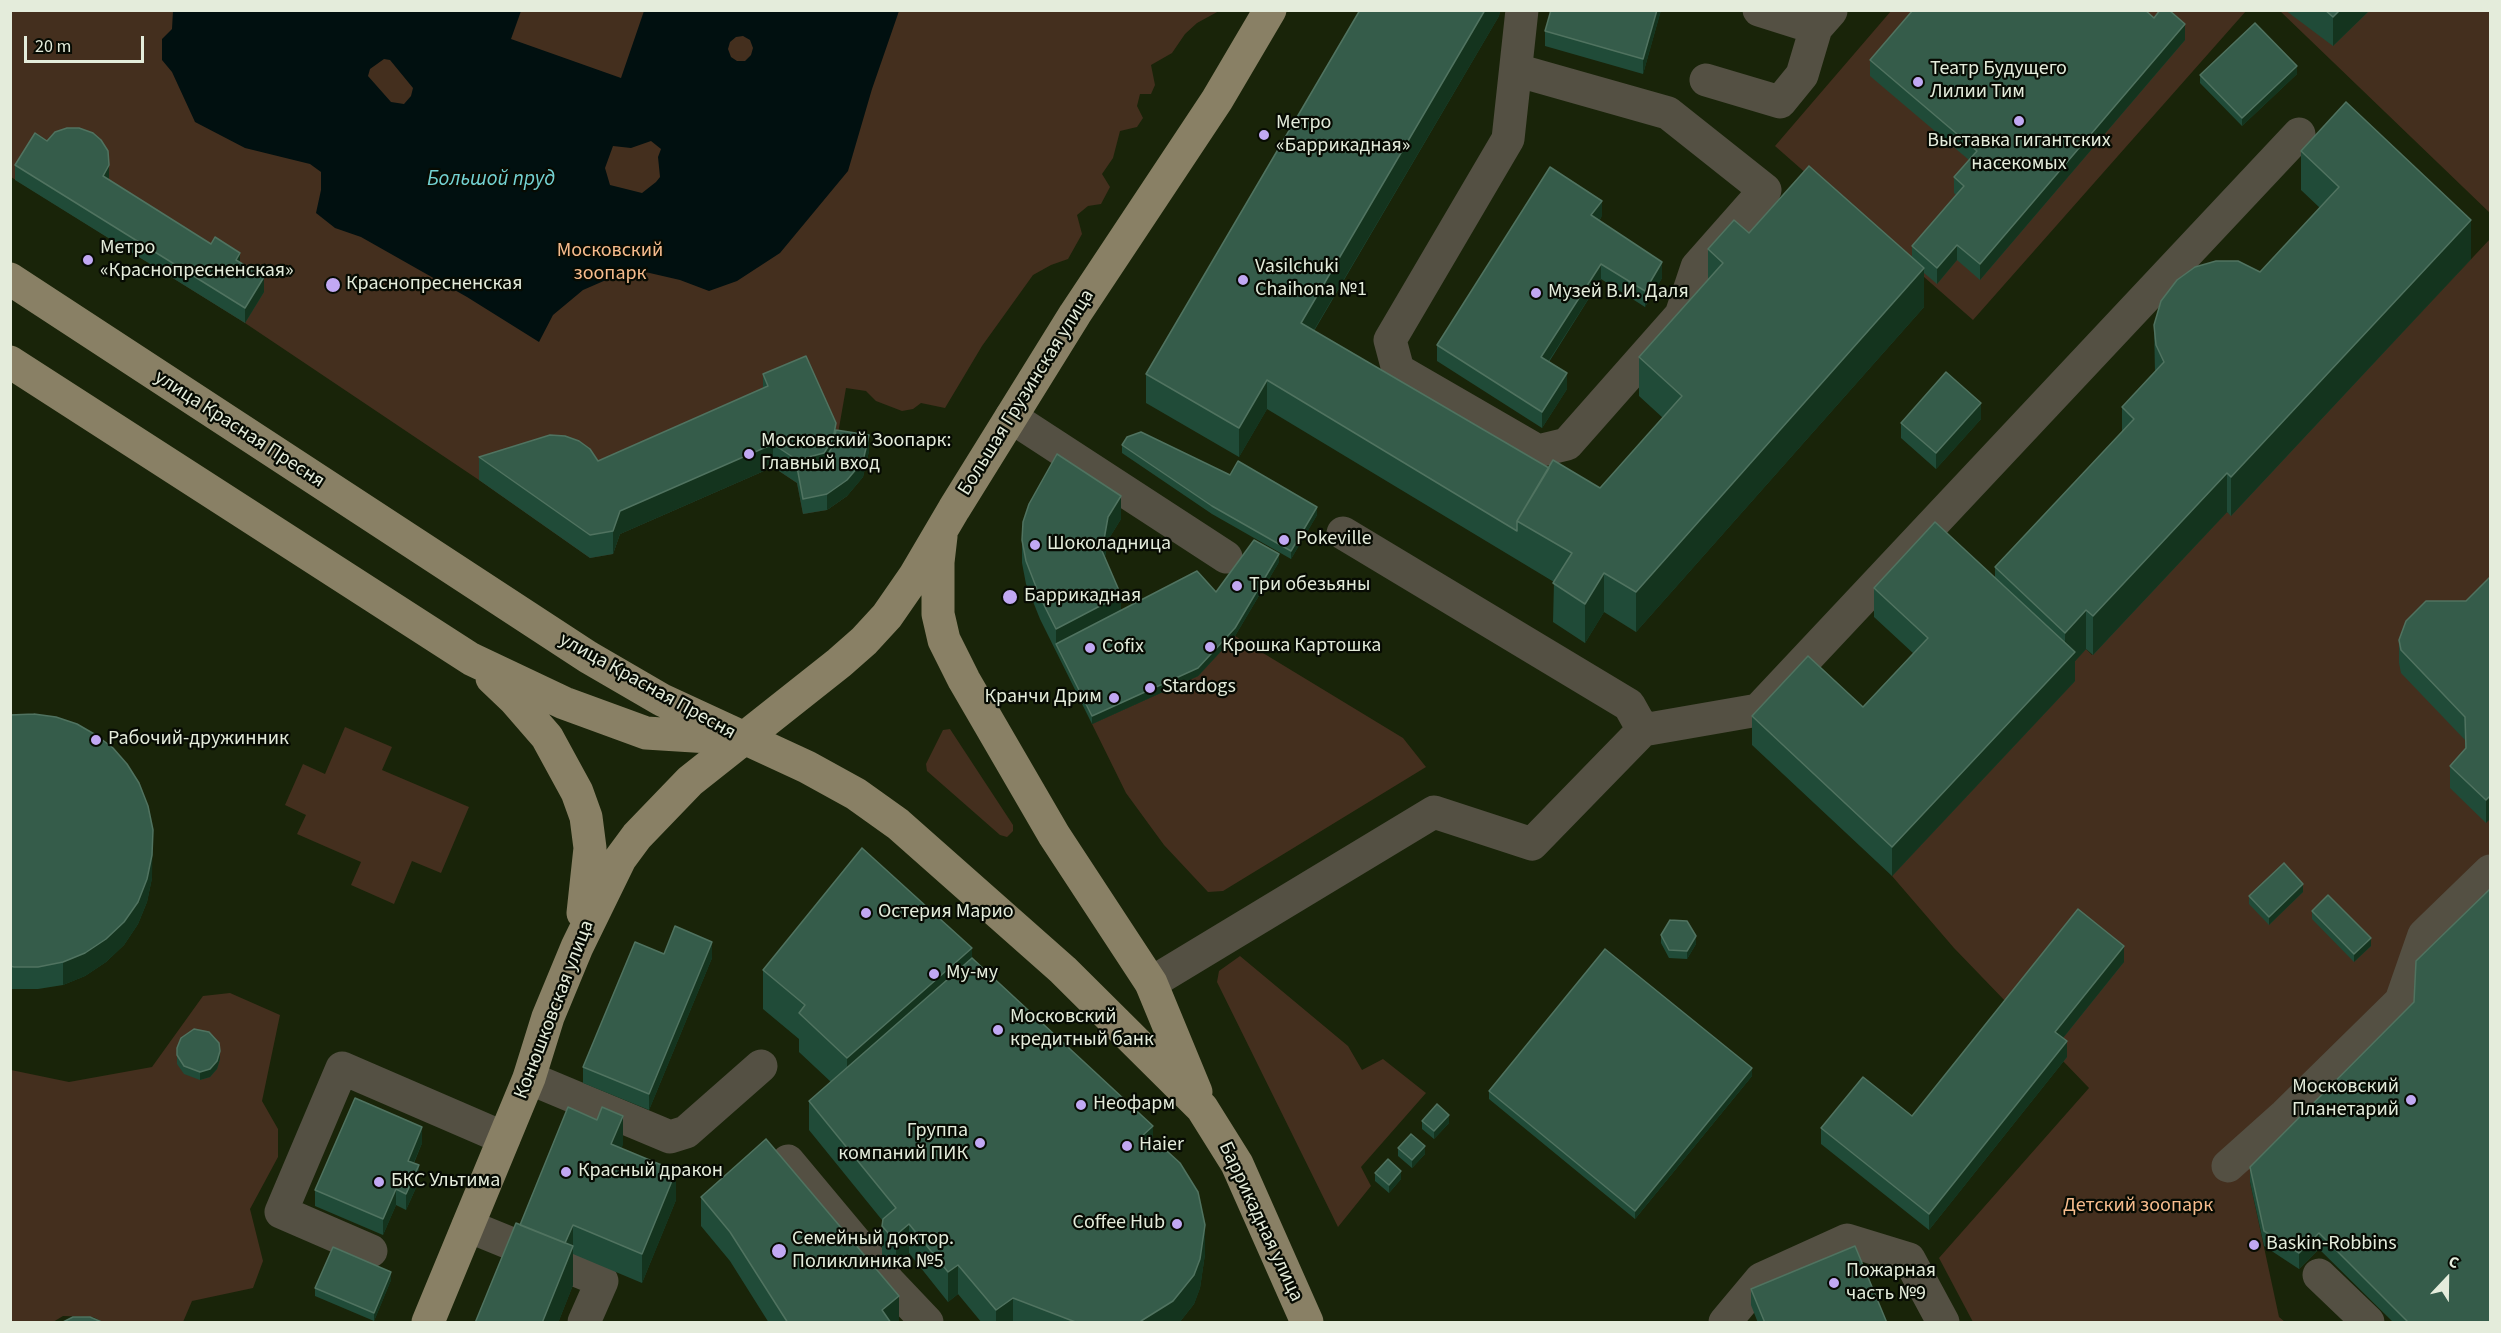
<!DOCTYPE html>
<meta charset="utf-8">
<style>
body{margin:0}
#map{position:relative;width:2501px;height:1333px;overflow:hidden;background:#192409;font-family:"Source Sans 3",sans-serif}
canvas{display:block}
.frame{position:absolute;inset:0;border:12px solid #e4ecdb;pointer-events:none}
.north{position:absolute;left:2417px;top:1249px;width:60px;height:60px;-webkit-text-stroke:4px #070b03;paint-order:stroke;rotate:22deg;font-size:16px;font-weight:700;line-height:24px;text-align:center;color:#e4ecdb}
.north::after{content:'';display:block;margin:auto;width:21px;height:27px;background:#e4ecdb;clip-path:polygon(50% 0,100% 100%,50% 72%,0 100%)}
.scale{position:absolute;left:24px;top:36px;width:120px;height:27px;box-sizing:border-box;border:3px solid #e4ecdb;border-top:0;padding-left:8px;font-size:18px;line-height:21px;white-space:nowrap;color:#e4ecdb;-webkit-text-stroke:4px #070b03;paint-order:stroke}
</style>
<div id="map">
<canvas width="2501" height="1333"></canvas>
<div class="frame"></div>
<div class="north">С</div>
<div class="scale">20 m</div>
</div>
<script>
const g = document.querySelector('canvas').getContext('2d');
g.lineJoin = 'round';
function fill(path, color) {
  g.fillStyle = color;
  g.fill(path, 'evenodd');
}
function poly(rows) {
  const path = new Path2D();
  for (const r of rows) {
    path.moveTo(r[0], r[1]);
    for (let i = 2; i < r.length; i += 2) path.lineTo(r[i], r[i + 1]);
  }
  return path;
}
function strokePath(path, color, width, dash) {
  g.strokeStyle = color;
  g.lineWidth = width;
  g.lineCap = dash ? 'butt' : 'round';
  g.setLineDash(dash || []);
  g.stroke(path);
}
function drawText(font, color, halo, rows, align = 'center') {
  g.font = font + ' "Source Sans 3",sans-serif';
  g.lineWidth = 4.5;
  g.setLineDash([]);
  g.textBaseline = 'middle';
  g.strokeStyle = halo;
  g.fillStyle = color;
  for (const [text, x, y, turn = 0] of rows) {
    g.save();
    g.translate(x, y);
    g.rotate((+turn || 0) * Math.PI / 180);
    g.textAlign = isNaN(turn) ? turn : align;
    if (halo) g.strokeText(text, 0, 0);
    g.fillText(text, 0, 0);
    g.restore();
  }
}
fill(poly([
 [10,11,1219,11,1197,23,1185,34,1172,53,1151,65,1155,85,1151,94,1140,94,1137,106,1143,118,1137,127,1120,131,1113,158,1102,174,1110,187,1101,204,1088,206,1077,215,1082,234,1068,259,1051,265,1033,275,982,346,945,408,921,403,913,409,902,411,876,401,866,391,846,388,836,445,847,496,827,510,803,514,797,483,773,467,620,534,613,554,590,558,479,480,245,323,11,177],
 [1891,11,2246,11,1973,320,1775,146],
 [2280,11,2490,11,2490,213],
 [2490,239,2490,905,2250,1182,2279,1317,2285,1322,1973,1322,1939,1258,2089,1088,1954,948,1892,876,2074,682,2065,672,2086,649,2092,655,2227,512,2231,515],
 [1235,636,1403,738,1426,767,1223,891,1208,892,1164,845,1126,793,1092,724,1198,676],
 [345,727,392,747,382,770,469,807,441,873,412,861,394,904,351,885,361,862,297,834,306,815,285,805,303,764,325,774],
 [950,729,1013,825,1013,831,1007,837,1000,835,927,771,926,764,943,730],
 [1240,956,1348,1046,1362,1070,1383,1059,1426,1093,1361,1167,1371,1186,1338,1227,1217,982,1219,971],
 [230,993,280,1015,262,1101,278,1129,278,1157,250,1209,263,1261,253,1288,192,1301,183,1322,103,1322,93,1317,63,1316,53,1322,11,1322,11,1070,69,1082,152,1067,203,996]
]), '#442f1e');
fill(poly([
 [173,11,521,11,511,39,621,78,644,11,899,11,872,89,848,171,780,253,737,281,709,291,680,280,641,271,606,280,583,290,553,315,539,342,467,297,361,237,335,228,316,213,321,190,321,172,310,164,245,148,195,122,172,72,162,60,162,39,172,29],
 [743,36,750,40,753,48,751,55,745,61,737,61,731,57,728,49,730,42,736,37],
 [384,59,390,60,413,88,411,96,404,104,391,102,368,76,370,69],
 [651,141,661,149,658,157,660,177,656,182,642,193,610,185,605,168,613,146,631,148]
]), '#011010');
strokePath(poly([
 [1759,10,1816,28,1831,11],
 [1516,70,1668,113,1765,190,1697,267,1681,315,1567,444,1538,451,1398,370,1390,340,1508,139,1522,10],
 [1706,80,1780,102,1802,75,1816,28],
 [1011,417,1226,557],
 [1343,533,1629,705,1643,730],
 [1151,983,1434,812,1532,844,1643,730,1758,710,2299,134],
 [529,1078,670,1137,686,1132,761,1066],
 [788,1161,889,1282,927,1322],
 [2228,1166,2285,1115,2401,1001,2424,935,2490,871],
 [468,1226,522,1248],
 [371,1251,281,1212,342,1068,504,1138],
 [568,1267,602,1281,584,1322],
 [2319,1275,2368,1322],
 [1725,1322,1761,1279,1847,1240,1909,1259,1943,1322]
]), '#545043', 33);
strokePath(poly([
 [10,279,588,657,662,700,807,767,856,794,898,824,1063,970,1202,1108,1237,1164,1307,1322],
 [10,362,471,659,564,703,646,733,726,738],
 [941,536,938,562,938,614,944,640,964,680,1054,835,1151,983,1196,1092],
 [492,678,514,699,547,737,577,792,586,817,590,848,583,913],
 [428,1322,529,1078,548,1017,577,947,620,859,637,836,690,781,839,663,864,641,887,616,914,577,954,509,1075,314,1217,100,1270,10]
]), '#898065', 33);
fill(poly([
 [1360,10,1500,10,1499,16,1314,331,1549,468,1600,488,1663,418,1639,396,1639,357,1708,280,1708,249,1749,233,1912,256,1912,246,1956,195,1954,193,1954,177,1969,160,1870,76,1870,60,2154,18,2185,40,1980,280,1957,260,1937,284,1924,273,1924,307,1636,632,1604,612,1585,643,1553,622,1554,582,1267,409,1239,457,1146,403,1146,374],
 [1661,10,1643,74,1545,46,1545,31],
 [2285,10,2370,10,2333,46],
 [2297,74,2242,126,2200,83,2200,75],
 [2301,151,2471,259,2231,516,2227,512,2093,655,2086,649,2075,661,2075,681,1892,876,1752,745,1752,716,1863,707,1914,654,1874,617,1874,588,1995,577,1995,567,2122,432,2122,407,2155,373,2154,325,2260,272,2320,208,2301,190],
 [15,165,109,180,240,262,264,292,245,323,15,180],
 [1602,216,1599,221,1662,278,1645,307,1601,279,1549,362,1567,389,1542,428,1437,361,1437,345],
 [763,374,836,430,869,451,863,477,847,496,827,510,803,514,797,483,773,467,620,534,613,554,590,558,479,480,479,457,598,461,763,388],
 [1981,419,1936,469,1901,438,1901,423],
 [1122,445,1317,515,1291,559,1212,514,1122,453],
 [1121,519,1108,540,1105,557,1121,610,1216,592,1279,562,1235,636,1198,676,1092,724,1040,619,1026,584,1022,563,1022,540],
 [2490,577,2486,823,2450,788,2450,766,2465,749,2465,740,2401,673,2399,663,2399,640,2466,601],
 [10,715,152,878,147,902,138,924,124,945,106,962,85,976,63,985,38,989,10,989],
 [2303,892,2269,925,2249,904,2249,896],
 [2312,911,2371,946,2354,962,2312,919],
 [1661,935,1696,944,1687,959,1669,958,1661,943],
 [664,954,712,958,649,1110,583,1083,583,1067],
 [972,958,1153,1144,1205,1254,1200,1288,1194,1304,1179,1323,982,1323,958,1294,948,1302,909,1253,896,1264,889,1263,882,1255,882,1220,809,1130,809,1101,831,1082,799,1052,799,1039,763,1009,763,970],
 [2124,962,2063,1038,2067,1057,1929,1230,1821,1144,1821,1128,1912,1116],
 [177,1048,220,1059,217,1069,210,1077,200,1080,184,1074,177,1064],
 [1752,1076,1635,1219,1489,1099,1489,1091],
 [1422,1121,1449,1123,1434,1139,1422,1129],
 [422,1143,414,1163,419,1181,406,1210,396,1205,383,1235,315,1206,315,1190],
 [623,1145,621,1148,676,1200,642,1283,573,1254,573,1285,558,1323,475,1323],
 [1398,1148,1425,1154,1412,1168,1398,1156],
 [2250,1167,2490,1323,2394,1323,2319,1249,2299,1269,2264,1246,2250,1182],
 [1375,1173,1401,1179,1389,1193,1375,1181],
 [701,1197,899,1323,769,1323,730,1261,701,1226],
 [391,1280,374,1321,315,1296,315,1288],
 [1751,1289,1887,1323,1758,1323,1751,1305]
]), '#204b38');
fill(poly([
 [1485,10,1500,10,1499,16,1301,352,1301,323],
 [1657,10,1661,10,1643,74,1643,59],
 [2340,10,2370,10,2333,46,2333,17],
 [2185,24,2185,40,1980,280,1980,264],
 [2297,66,2297,74,2242,126,2242,118],
 [109,165,109,180,103,176],
 [1602,201,1602,216,1591,231,1591,215],
 [2471,220,2471,259,2231,516,2231,477],
 [1957,245,1957,260,1937,284,1937,268],
 [240,253,240,268,236,260],
 [1662,262,1662,278,1645,307,1645,291],
 [1601,264,1601,279,1541,373,1541,357],
 [1924,268,1924,307,1636,632,1636,592],
 [264,277,264,292,245,323,245,308],
 [1567,373,1567,389,1542,428,1542,412],
 [1267,380,1267,409,1239,457,1239,428],
 [1981,403,1981,419,1936,469,1936,453],
 [836,423,836,446,833,462,797,467,797,460],
 [869,435,869,451,863,477,847,496,827,510,827,494],
 [773,444,773,467,620,534,613,554,613,531,620,511],
 [2227,473,2227,512,2093,655,2093,616],
 [1121,496,1121,519,1108,540,1102,574,1102,551,1108,517],
 [1317,507,1317,515,1291,559,1291,551],
 [1279,554,1279,562,1235,636,1198,676,1092,724,1092,716],
 [1604,573,1604,612,1585,643,1585,604],
 [1121,595,1121,618,1056,644,1056,629],
 [2086,610,2086,649,2075,661,2075,681,1892,876,1892,847,2065,663,2065,633],
 [2490,796,2490,819,2486,823,2486,800],
 [153,830,152,878,147,902,138,924,124,945,106,962,85,976,63,985,63,962],
 [2303,884,2303,892,2269,925,2269,917],
 [1696,936,1696,944,1687,959,1687,951],
 [2371,938,2371,946,2354,962,2354,954],
 [712,942,712,958,649,1110,649,1094],
 [2124,946,2124,962,2055,1048,2055,1032],
 [972,948,972,987,847,1097,847,1058],
 [2067,1041,2067,1057,1929,1230,1929,1214],
 [220,1051,220,1059,217,1069,210,1077,200,1080,200,1072],
 [1752,1068,1752,1076,1635,1219,1635,1211],
 [1449,1115,1449,1123,1434,1139,1434,1131],
 [623,1116,623,1145,611,1173,611,1144],
 [1153,1126,1153,1155,1141,1137],
 [422,1127,422,1143,408,1176,408,1161],
 [1425,1146,1425,1154,1412,1168,1412,1160],
 [419,1165,419,1181,406,1210,406,1194],
 [676,1171,676,1200,642,1283,642,1254],
 [1401,1171,1401,1179,1389,1193,1389,1185],
 [396,1189,396,1205,383,1235,383,1219],
 [909,1224,909,1253,896,1264,896,1235],
 [573,1225,573,1285,558,1323,542,1323,562,1252],
 [1205,1225,1205,1254,1200,1288,1194,1304,1179,1323,1140,1323],
 [2319,1233,2319,1249,2299,1269,2299,1253],
 [958,1265,958,1294,948,1302,948,1272],
 [391,1272,391,1280,374,1321,374,1313],
 [899,1296,899,1323,882,1323,882,1310],
 [1013,1298,1013,1323,996,1323,996,1310]
]), '#14341e');
const building = poly([
 [1360,10,1485,10,1301,323,1549,468,1517,521,1517,531,1267,380,1239,428,1146,374,1360,10],
 [1551,10,1657,10,1643,59,1545,31,1551,10],
 [1913,10,2145,10,2154,18,2160,10,2169,10,2185,24,1980,264,1957,245,1937,268,1912,246,1964,186,1954,177,1977,151,1870,60,1913,10],
 [2325,10,2340,10,2333,17,2325,10],
 [2255,23,2297,66,2242,118,2200,75,2255,23],
 [2346,102,2471,220,2231,477,2227,473,2093,616,2086,610,2065,633,1995,567,2134,419,2122,407,2164,362,2156,345,2154,325,2161,301,2177,280,2195,267,2216,261,2238,261,2260,272,2339,187,2301,151,2346,102],
 [67,128,79,128,93,133,101,140,108,151,109,165,103,176,211,244,215,237,240,253,236,260,264,277,245,308,15,165,35,133,47,141,55,132,67,128],
 [1809,166,1924,268,1636,592,1604,573,1585,604,1553,583,1572,553,1517,521,1553,460,1600,488,1682,396,1639,357,1723,263,1708,249,1734,220,1749,233,1809,166],
 [1550,167,1602,201,1591,215,1662,262,1645,291,1601,264,1541,357,1567,373,1542,412,1437,345,1550,167],
 [806,356,836,423,833,439,824,453,797,460,773,444,620,511,613,531,590,535,479,457,550,435,565,436,579,441,590,449,598,461,768,386,763,374,806,356],
 [1946,372,1981,403,1936,453,1901,423,1946,372],
 [836,430,869,435,863,461,847,480,827,494,803,499,797,467,824,460,833,446,836,430],
 [1141,432,1230,475,1238,461,1317,507,1291,551,1212,506,1122,445,1127,437,1141,432],
 [1057,454,1121,496,1108,517,1102,551,1121,595,1056,629,1040,597,1026,561,1022,540,1023,522,1029,504,1057,454],
 [1935,522,2075,652,1892,847,1752,716,1808,656,1863,707,1928,638,1874,588,1935,522],
 [1254,540,1279,554,1235,628,1198,668,1092,716,1056,644,1197,571,1216,592,1254,540],
 [2490,577,2490,796,2486,800,2450,766,2466,748,2465,717,2401,650,2399,640,2406,621,2426,601,2466,601,2490,577],
 [34,714,56,717,77,724,96,735,113,748,127,764,139,783,148,806,153,830,152,855,147,879,138,902,124,922,106,939,85,953,63,962,38,967,14,967,10,966,10,715,34,714],
 [862,848,972,948,847,1058,799,1013,805,1005,763,970,862,848],
 [2284,863,2303,884,2269,917,2249,896,2284,863],
 [2490,889,2490,1323,2409,1323,2319,1233,2299,1253,2264,1231,2250,1167,2414,1002,2416,961,2490,889],
 [2328,895,2371,938,2354,954,2312,911,2328,895],
 [2078,909,2124,946,2055,1032,2067,1041,1929,1214,1821,1128,1863,1077,1912,1116,2078,909],
 [1670,920,1687,921,1696,936,1687,951,1669,950,1661,935,1670,920],
 [675,926,712,942,649,1094,583,1067,635,942,664,954,675,926],
 [1605,949,1752,1068,1635,1211,1489,1091,1605,949],
 [972,958,1153,1126,1141,1137,1168,1152,1180,1163,1198,1192,1205,1225,1200,1259,1194,1275,1173,1301,1141,1321,1140,1323,1078,1323,1013,1298,996,1310,958,1265,948,1272,909,1224,896,1235,889,1234,882,1226,883,1219,896,1208,809,1101,972,958],
 [194,1029,209,1032,219,1043,220,1051,217,1061,210,1069,200,1072,184,1066,177,1055,177,1048,181,1038,194,1029],
 [355,1098,422,1127,408,1161,419,1165,406,1194,396,1189,383,1219,315,1190,355,1098],
 [1437,1104,1449,1115,1434,1131,1422,1121,1437,1104],
 [568,1107,597,1120,602,1107,623,1116,611,1144,676,1171,642,1254,573,1225,565,1243,520,1225,568,1107],
 [1411,1134,1425,1146,1412,1160,1398,1148,1411,1134],
 [766,1139,899,1296,882,1310,891,1323,788,1323,730,1232,701,1197,766,1139],
 [1388,1159,1401,1171,1389,1185,1375,1173,1388,1159],
 [516,1223,573,1246,542,1323,475,1323,516,1223],
 [1855,1246,1887,1323,1765,1323,1751,1289,1855,1246],
 [333,1247,391,1272,374,1313,315,1288,333,1247],
 [73,1317,90,1317,104,1323,61,1323,73,1317]
]);
fill(building, '#355c4a');
strokePath(building, '#507360', 1.5);
for (const [x, y, r, color] of [
 [1918,82,6,"#c1a8f3"],
 [2019,121,6,"#c1a8f3"],
 [1264,135,6,"#c1a8f3"],
 [88,260,6,"#c1a8f3"],
 [1243,280,6,"#c1a8f3"],
 [333,285,8,"#c1a8f3"],
 [1536,293,6,"#c1a8f3"],
 [749,454,6,"#c1a8f3"],
 [1284,540,6,"#c1a8f3"],
 [1035,545,6,"#c1a8f3"],
 [1237,586,6,"#c1a8f3"],
 [1010,597,8,"#c1a8f3"],
 [1210,647,6,"#c1a8f3"],
 [1090,648,6,"#c1a8f3"],
 [1150,688,6,"#c1a8f3"],
 [1114,698,6,"#c1a8f3"],
 [96,740,6,"#c1a8f3"],
 [866,913,6,"#c1a8f3"],
 [934,974,6,"#c1a8f3"],
 [998,1030,6,"#c1a8f3"],
 [2411,1100,6,"#c1a8f3"],
 [1081,1105,6,"#c1a8f3"],
 [980,1143,6,"#c1a8f3"],
 [1127,1146,6,"#c1a8f3"],
 [566,1172,6,"#c1a8f3"],
 [379,1182,6,"#c1a8f3"],
 [1177,1224,6,"#c1a8f3"],
 [2254,1245,6,"#c1a8f3"],
 [779,1251,8,"#c1a8f3"],
 [1834,1283,6,"#c1a8f3"]
]) {
  const dot = new Path2D();
  dot.arc(x, y, r, 0, 2 * Math.PI);
  g.fillStyle = color;
  g.fill(dot);
  strokePath(dot, '#070b03', 2);
}
drawText('20px', '#e4ecdb', '#070b03', [
 ["Театр Будущего",1930,70],
 ["Лилии Тим",1930,93],
 ["Метро",1276,124],
 ["«Баррикадная»",1276,147],
 ["Выставка гигантских",2019,142,"center"],
 ["насекомых",2019,165,"center"],
 ["Метро",100,249],
 ["«Краснопресненская»",100,272],
 ["Vasilchuki",1255,268],
 ["Chaihona №1",1255,291],
 ["Краснопресненская",346,285],
 ["Музей В.И. Даля",1548,293],
 ["Московский Зоопарк:",761,442],
 ["Главный вход",761,465],
 ["Pokeville",1296,540],
 ["Шоколадница",1047,545],
 ["Три обезьяны",1249,586],
 ["Баррикадная",1024,597],
 ["Крошка Картошка",1222,647],
 ["Cofix",1102,648],
 ["Stardogs",1162,688],
 ["Кранчи Дрим",1102,698,"right"],
 ["Рабочий-дружинник",108,740],
 ["Остерия Марио",878,913],
 ["Му-му",946,974],
 ["Московский",1010,1018],
 ["кредитный банк",1010,1041],
 ["Московский",2399,1088,"right"],
 ["Планетарий",2399,1111,"right"],
 ["Неофарм",1093,1105],
 ["Группа",968,1132,"right"],
 ["компаний ПИК",968,1155,"right"],
 ["Haier",1139,1146],
 ["Красный дракон",578,1172],
 ["БКС Ультима",391,1182],
 ["Coffee Hub",1165,1224,"right"],
 ["Семейный доктор.",792,1240],
 ["Поликлиника №5",792,1263],
 ["Baskin-Robbins",2266,1245],
 ["Пожарная",1846,1272],
 ["часть №9",1846,1295]
], 'left');
drawText('20px', '#f6bc8d', '#070b03', [
 ["Московский",610,252],
 ["зоопарк",610,275],
 ["Детский зоопарк",2138,1207]
]);
drawText('20px', '#e4ecdb', '#070b03', [
 ["Большая Грузинская улица",1027,393,-58],
 ["улица Красная Пресня",239,430,33],
 ["улица Красная Пресня",647,687,29],
 ["Конюшковская улица",555,1010,-69],
 ["Баррикадная улица",1260,1222,65]
]);
drawText('italic 21px', '#73d3d4', '#070b03', [
 ["Большой пруд",491,180]
]);
</script>
